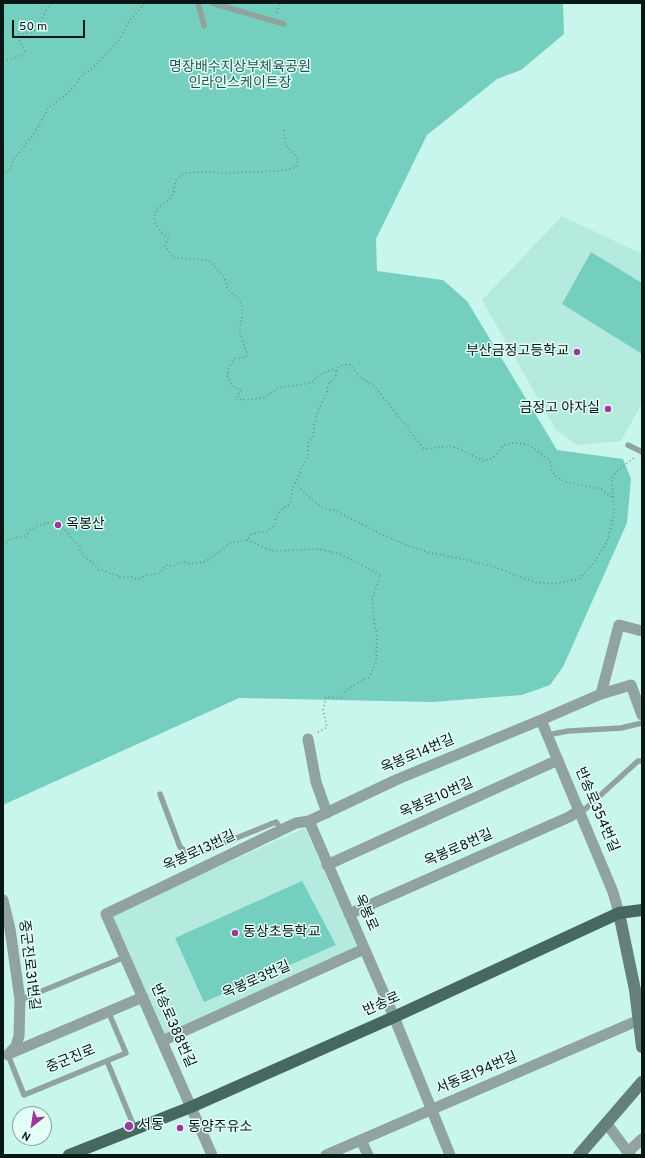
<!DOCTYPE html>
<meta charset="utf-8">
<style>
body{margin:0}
#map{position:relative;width:645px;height:1158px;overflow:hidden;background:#c9f6ec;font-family:Overpass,sans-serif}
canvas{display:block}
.frame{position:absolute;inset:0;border:4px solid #071714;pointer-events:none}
.north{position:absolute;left:12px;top:1106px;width:40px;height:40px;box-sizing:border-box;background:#e4fff8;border:1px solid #8ca29d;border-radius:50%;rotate:210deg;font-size:11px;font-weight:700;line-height:16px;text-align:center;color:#071714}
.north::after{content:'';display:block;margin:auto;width:14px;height:18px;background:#9f3799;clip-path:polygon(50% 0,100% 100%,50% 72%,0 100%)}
.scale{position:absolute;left:12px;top:20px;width:73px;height:18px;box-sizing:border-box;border:2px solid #071714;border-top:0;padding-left:5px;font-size:12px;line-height:14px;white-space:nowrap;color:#071714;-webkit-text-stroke:3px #e4fff8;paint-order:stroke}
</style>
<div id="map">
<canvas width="645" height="1158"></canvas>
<div class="frame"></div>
<div class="north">N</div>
<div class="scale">50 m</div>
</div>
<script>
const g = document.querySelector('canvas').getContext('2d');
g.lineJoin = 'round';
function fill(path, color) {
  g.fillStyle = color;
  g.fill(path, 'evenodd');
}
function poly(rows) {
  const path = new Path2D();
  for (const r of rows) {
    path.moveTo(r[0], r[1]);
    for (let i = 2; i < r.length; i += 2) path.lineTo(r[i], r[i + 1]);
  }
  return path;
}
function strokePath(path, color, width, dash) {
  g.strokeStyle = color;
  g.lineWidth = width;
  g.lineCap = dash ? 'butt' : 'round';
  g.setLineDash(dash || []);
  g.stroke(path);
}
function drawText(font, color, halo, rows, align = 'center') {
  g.font = font + ' Overpass,"Noto Sans KR",sans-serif';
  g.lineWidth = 3;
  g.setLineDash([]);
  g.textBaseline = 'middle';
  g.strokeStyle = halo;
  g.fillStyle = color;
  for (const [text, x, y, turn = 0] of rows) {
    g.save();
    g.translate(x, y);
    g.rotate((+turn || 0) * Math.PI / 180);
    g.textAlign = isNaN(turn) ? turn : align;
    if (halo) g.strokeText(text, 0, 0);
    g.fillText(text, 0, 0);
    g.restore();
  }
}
fill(poly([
 [562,216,642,254,642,403,621,441,577,445,556,430,482,300],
 [305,828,358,949,166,1035,113,916,114,913]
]), '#b5ebdf');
fill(poly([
 [3,3,563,3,564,34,521,70,497,79,427,135,376,239,377,271,443,280,467,301,557,450,623,459,631,479,627,523,563,667,550,685,522,695,433,702,239,698,3,805],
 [591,252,642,283,642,354,562,304],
 [302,881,336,945,204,1002,175,938]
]), '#75cfbe');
strokePath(poly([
 [277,13,280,3],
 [3,60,13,59,23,54,25,51,19,40,18,36,18,34,25,34,37,30,45,12,51,3],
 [3,175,10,169,13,160,34,134,48,108,67,94,83,75,95,66,120,39,129,21,145,3],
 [336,371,340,366,349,364,359,376,375,387,424,449,451,446,460,449,483,461,493,458,504,445,513,443,526,444,532,447,550,461,552,471,555,476,566,482,601,489,613,498],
 [295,483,311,499,323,508,336,511,383,535,409,546,427,552,468,560,481,564,493,566,514,575,536,582,553,584,579,579,592,565,607,542,614,514,612,478,616,472,635,457],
 [247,540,272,551,318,549,340,554,381,575,372,598,374,622,377,635,376,663,369,677,349,688,345,692,343,698,326,697,323,710,327,727,317,733],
 [3,545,12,538,26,536,30,530,37,526,51,522,55,523,65,530,77,544,85,558,91,561,99,570,103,570,110,574,116,574,118,577,131,577,138,579,148,575,160,573,166,565,174,566,179,562,186,562,189,564,204,562,211,558,230,543,247,540,252,534,268,531,275,525,276,517,280,511,286,506,289,505,291,502,292,489,300,474,300,471,308,457,308,443,313,438,314,425,319,408,327,393,328,385,330,381,333,381,336,375,336,371,333,370,328,371,318,376,314,381,305,384,278,388,263,398,241,400,237,396,241,391,231,384,227,375,229,367,235,359,246,357,247,353,240,333,240,326,243,310,241,303,237,297,228,290,224,277,210,261,207,260,175,258,170,255,169,252,165,245,168,238,162,233,155,223,154,217,157,208,169,200,173,194,176,180,184,173,207,172,225,173,278,171,293,168,296,167,298,159,286,145,283,128]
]), '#6c8b85', 1.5, [1, 3]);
strokePath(poly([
 [198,3,204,26],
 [212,3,284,24],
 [628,445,642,452],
 [547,735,568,731,621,728,642,723],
 [160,794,180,847,192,856,276,822,282,830],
 [580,810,583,811,638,761,642,761],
 [20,1000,125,957],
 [8,1055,24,1095,126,1053,108,1011],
 [107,1061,135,1129]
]), '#91a39f', 5.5);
strokePath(poly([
 [601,694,631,685,642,715],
 [541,720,613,892,619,913],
 [308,739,316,782,327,813],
 [309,821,394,1017,450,1155],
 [327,865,558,760],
 [3,900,10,929,20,1000,19,1036,16,1046,8,1055],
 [349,914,569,817,580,810],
 [162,1041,364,949],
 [11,1053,143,997],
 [607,1124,630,1155],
 [361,1140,368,1155],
 [628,1152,642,1139],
 [212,1155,106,914,296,823,309,821,398,779,541,720,601,694,619,625,642,631],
 [326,1155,639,1020]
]), '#91a39f', 11);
strokePath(poly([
 [619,913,635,990,642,1047],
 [579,1155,642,1082]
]), '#65807a', 12);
strokePath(poly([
 [69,1155,191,1107,394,1017,619,913,642,910]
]), '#466861', 12);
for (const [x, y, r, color] of [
 [577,352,4,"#9f3799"],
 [608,409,4,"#9f3799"],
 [58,525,4,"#9f3799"],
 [235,933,4,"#9f3799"],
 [129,1126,5,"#9f3799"],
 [180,1128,4,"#9f3799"]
]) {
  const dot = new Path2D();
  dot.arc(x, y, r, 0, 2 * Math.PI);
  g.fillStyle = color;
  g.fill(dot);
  strokePath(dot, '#e4fff8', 1.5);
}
drawText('14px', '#21574d', '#e4fff8', [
 ["명장배수지상부체육공원",240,68],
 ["인라인스케이트장",240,84]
]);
drawText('14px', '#071714', '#e4fff8', [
 ["부산금정고등학교",569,352,"right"],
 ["금정고 야자실",600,409,"right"],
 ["옥봉산",66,525],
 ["동상초등학교",243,933],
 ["서동",138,1126],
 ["동양주유소",188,1128]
], 'left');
drawText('14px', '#071714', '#e4fff8', [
 ["옥봉로14번길",418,755,-23],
 ["옥봉로10번길",437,799,-24],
 ["반송로354번길",596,810,67],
 ["옥봉로8번길",459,849,-24],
 ["옥봉로13번길",200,852,-25],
 ["옥봉로",365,913,66],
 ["중군진로31번길",28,965,83],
 ["옥봉로3번길",257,981,-24],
 ["반송로",382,1005,-24],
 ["반송로388번길",172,1026,66],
 ["중군진로",71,1060,-22],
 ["서동로194번길",477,1074,-23]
]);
</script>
